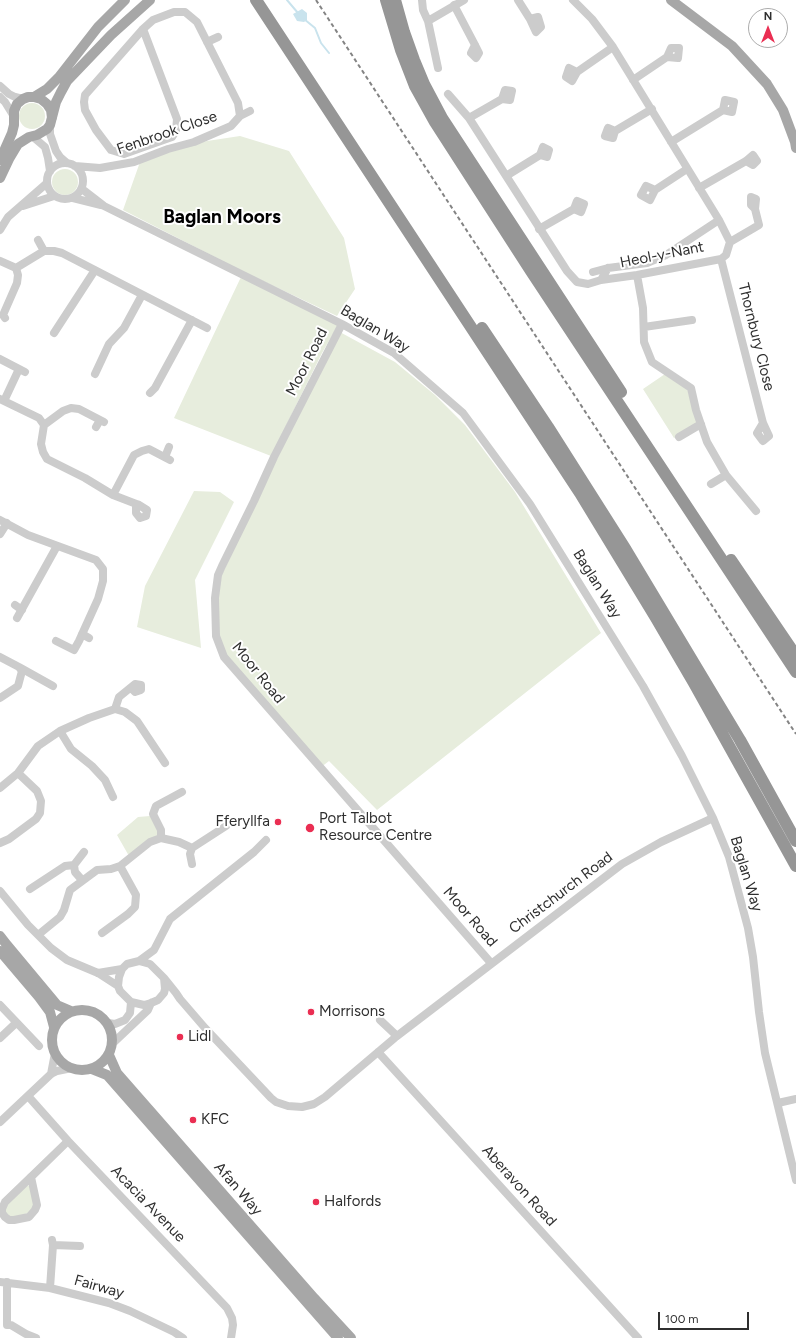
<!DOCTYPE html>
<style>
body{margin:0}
#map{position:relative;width:796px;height:1338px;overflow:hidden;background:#fff;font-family:Figtree,sans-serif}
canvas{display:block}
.north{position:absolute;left:748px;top:8px;width:40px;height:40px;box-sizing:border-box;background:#fff;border:1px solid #acacac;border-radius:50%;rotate:0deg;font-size:11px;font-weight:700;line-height:16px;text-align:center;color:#2f2f2f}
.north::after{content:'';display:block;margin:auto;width:14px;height:18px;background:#ea2e52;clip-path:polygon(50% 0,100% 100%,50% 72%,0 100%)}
.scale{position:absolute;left:658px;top:1312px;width:91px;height:18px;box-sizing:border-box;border:2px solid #2f2f2f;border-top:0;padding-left:5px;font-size:12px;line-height:14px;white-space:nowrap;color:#2f2f2f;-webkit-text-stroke:3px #fff;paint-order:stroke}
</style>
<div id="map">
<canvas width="796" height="1338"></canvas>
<div class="north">N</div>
<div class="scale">100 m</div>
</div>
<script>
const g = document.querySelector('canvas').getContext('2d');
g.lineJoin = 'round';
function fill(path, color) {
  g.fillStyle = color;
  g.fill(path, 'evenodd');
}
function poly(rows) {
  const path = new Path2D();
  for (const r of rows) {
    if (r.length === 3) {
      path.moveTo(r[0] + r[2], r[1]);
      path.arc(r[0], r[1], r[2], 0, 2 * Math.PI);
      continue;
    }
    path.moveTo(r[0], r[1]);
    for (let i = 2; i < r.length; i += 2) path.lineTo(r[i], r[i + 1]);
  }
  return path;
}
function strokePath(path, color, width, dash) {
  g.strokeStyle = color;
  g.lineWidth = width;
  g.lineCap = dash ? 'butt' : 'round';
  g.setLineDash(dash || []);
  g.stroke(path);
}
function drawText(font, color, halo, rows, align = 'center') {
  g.font = font + ' Figtree,sans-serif';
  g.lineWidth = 4;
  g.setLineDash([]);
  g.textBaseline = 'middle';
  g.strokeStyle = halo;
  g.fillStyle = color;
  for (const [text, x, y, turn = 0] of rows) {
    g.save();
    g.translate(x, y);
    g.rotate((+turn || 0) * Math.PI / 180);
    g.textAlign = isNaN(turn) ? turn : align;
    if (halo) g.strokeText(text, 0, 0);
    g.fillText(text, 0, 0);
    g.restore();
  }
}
fill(poly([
 [32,116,13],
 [240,136,289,151,344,238,355,289,337,316,244,272,123,210,140,162,194,143],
 [65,182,13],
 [241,277,338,325,322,353,271,456,174,418],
 [338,331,395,362,435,395,465,425,515,492,601,633,377,810,329,761,320,768,220,649,216,587],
 [665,374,687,388,697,424,674,438,643,389],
 [194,491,220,492,234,502,195,580,201,648,137,627,145,586],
 [150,816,158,829,158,837,129,856,117,835,138,817],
 [25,1185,30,1186,34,1204,30,1212,13,1219,4,1211,7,1202]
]), '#e7eddd');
fill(poly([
 [302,9,307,13,307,20,304,22,297,21,293,14]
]), '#c9e3ed');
strokePath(poly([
 [287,0,298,13],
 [304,19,315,28,321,43,329,53]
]), '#c9e3ed', 2);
strokePath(poly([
 [422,0,423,10,428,21,438,68],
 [518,0,530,19,536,32,541,27,538,17,530,19],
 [573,0,592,19,613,47,719,220,730,242,726,255,721,259,637,275,601,280],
 [454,5,475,45,479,53,476,58,471,53,475,45],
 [428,21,464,0],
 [207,42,218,37],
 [577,72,569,68,566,77,572,81,577,72,613,47],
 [633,80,667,57,671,48,679,48,678,58,667,57],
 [0,86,9,94,15,97,23,99],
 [448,94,469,118,567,271,577,282,588,284,601,280,608,268],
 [0,97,5,102,13,115],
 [240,116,250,111],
 [469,118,502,99,505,90,512,91,510,100,502,99],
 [50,125,50,134,56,151,60,157,67,163],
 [615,131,608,128,605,136,613,138,615,131,652,109],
 [32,136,45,147,48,158,50,171],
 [671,142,723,110,725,100,734,102,732,112,723,110],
 [65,181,18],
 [75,166,100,168,134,162,168,149,194,142,231,126,240,116,238,103,197,22,185,12,174,12,153,20,143,29,85,95,84,102,85,110,96,130,111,150,124,154,172,137,176,131,177,119,143,29],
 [506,176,540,155,543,147,549,150,547,157,540,155],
 [699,188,746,161,753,155,757,161,753,165,746,161],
 [82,189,104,206,342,324,394,353,463,413,530,504,643,686,682,756,713,818,729,857,748,928,753,957,759,1012,765,1053,796,1180],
 [655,190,646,186,641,195,650,200,655,190,687,169],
 [73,198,101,205],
 [23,206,54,196],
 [539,229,574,209,581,212,584,204,577,201,574,209],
 [0,230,8,217,47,183],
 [38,240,44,251],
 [730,242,759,225,755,209,751,205,751,197,756,199,755,209],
 [721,259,763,423,769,436,763,441,757,433,763,423],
 [0,261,16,268,44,251,54,251,62,253,207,328],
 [593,272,608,268,647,263,666,255,719,220],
 [637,275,643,308,644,342,652,362,691,388,696,410,707,442,726,475,756,511],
 [5,318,3,315,17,283,18,275,16,268],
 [342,324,274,457,254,501,222,566,218,575,215,598,216,636,224,657,491,963],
 [644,327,692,320],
 [54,333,95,270],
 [0,359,25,372],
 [95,374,109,344,124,328,142,295],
 [150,393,155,388,192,320],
 [0,399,39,418,44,425,41,444,43,452,47,459,85,478,113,495,139,505,147,510,146,516,140,518,136,513,136,507,139,505],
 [4,401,19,369],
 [44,425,63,411,71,408,79,409,104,422],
 [96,427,100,420],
 [679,437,701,424],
 [165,457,169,447],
 [711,484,726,475],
 [113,495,134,455,142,451,149,449,170,460],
 [0,520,28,535,96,560,103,569,103,581,98,599,79,641,74,650,56,641],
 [0,534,7,523],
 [15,605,22,610],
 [17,618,57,546],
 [82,634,89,638],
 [0,657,19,667,22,671,18,686,0,698],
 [19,667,53,686],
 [115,709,119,697,135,684,141,685,141,690,135,692,131,688],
 [60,731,71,749,92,766,105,780,113,797],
 [0,788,18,773,38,746,60,731,89,718,115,709,125,712,137,721,165,763],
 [161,838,161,830,153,814,156,806,182,792],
 [0,843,9,839,36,819,40,813,41,801,37,791,18,773],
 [192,864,190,854,192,848],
 [82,880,75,872,74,865,84,852],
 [30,889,65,866,74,865],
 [0,891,28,925,51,948,67,960,98,973,118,986],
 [102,933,128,914,135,907,136,895,120,866],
 [38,935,60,917,64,910,70,890,97,870,111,869,120,866,150,842,161,838,179,842,192,848,226,826],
 [139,961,150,964,164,978,165,989,164,993,158,1000,151,1003,144,1005,131,1002,120,991,118,986,119,977,122,969,127,964,139,961,154,950,170,919,254,852,266,840],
 [98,973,122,969],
 [164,978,176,993,180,999,205,1028,271,1098,276,1102,288,1106,302,1107,314,1104,325,1097,397,1036,622,864,661,842,713,818],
 [0,1005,39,1046],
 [380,1020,397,1036],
 [108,1023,115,1024,125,1020,130,1013,131,1002],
 [0,1038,16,1023],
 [113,1043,148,1010,151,1003],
 [378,1052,638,1338],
 [51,1074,55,1053],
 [28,1096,68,1141,227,1308,232,1318,233,1325,231,1338],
 [778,1103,796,1099],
 [0,1122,51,1074,57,1071,72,1068],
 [31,1177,37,1205,35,1210,29,1217,14,1220,9,1220,5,1217,2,1213,2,1209,5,1202,31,1177,68,1141],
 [53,1245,80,1246],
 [0,1282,50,1288,109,1303,130,1311,174,1332,183,1338],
 [7,1282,7,1325,11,1325,26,1334,36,1338],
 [50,1288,53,1245,52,1240]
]), '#ccc', 8);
strokePath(poly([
 [671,0,732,46,767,84,783,110,795,142,796,148],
 [34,97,47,89,59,77,98,27,125,0],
 [0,160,12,133,14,125,14,111,17,104,23,99,28,97,34,97,41,99,47,104,51,110,52,118],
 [0,178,9,159,18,144,29,137,37,135,47,129,50,125,56,102,61,92,67,81,111,35,150,0],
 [0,936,7,945,57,1005,71,1011],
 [0,951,39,997,50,1012,54,1027],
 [82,1040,30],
 [109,1055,117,1073,314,1298,351,1338],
 [92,1069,107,1075,338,1338]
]), '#a7a7a7', 10);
strokePath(poly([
 [256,0,580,493,656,618,694,683,796,866],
 [386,0,401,50,415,86,435,122,531,271,796,672],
 [395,0,404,32,414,60,424,84,442,118,621,392],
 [482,328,548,427,626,550,740,740,796,841],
 [731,560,796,656]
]), '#969696', 12);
strokePath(poly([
 [316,0,796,734]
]), '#848484', 2, [4, 3]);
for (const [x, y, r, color] of [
 [278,822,4,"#ea2e52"],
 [310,828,5,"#ea2e52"],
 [311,1012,4,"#ea2e52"],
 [180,1037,4,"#ea2e52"],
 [193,1120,4,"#ea2e52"],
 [316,1202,4,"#ea2e52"]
]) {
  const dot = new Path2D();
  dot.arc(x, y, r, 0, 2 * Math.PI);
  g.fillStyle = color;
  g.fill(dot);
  strokePath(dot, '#fff', 1.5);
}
drawText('15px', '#2f2f2f', '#fff', [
 ["Fenbrook Close",167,133,-19],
 ["Heol-y-Nant",662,255,-11],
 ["Baglan Way",375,329,31],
 ["Thornbury Close",756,337,76],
 ["Moor Road",307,362,-63],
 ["Baglan Way",597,584,58],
 ["Moor Road",258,673,51],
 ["Baglan Way",746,874,73],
 ["Christchurch Road",561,893,-37],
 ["Moor Road",470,917,49],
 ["Aberavon Road",519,1186,48],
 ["Afan Way",238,1189,49],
 ["Acacia Avenue",148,1204,46],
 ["Fairway",99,1287,16]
]);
drawText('15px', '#2f2f2f', '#fff', [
 ["Port Talbot",319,819],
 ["Resource Centre",319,836],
 ["Fferyllfa",270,822,"right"],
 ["Morrisons",319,1012],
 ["Lidl",188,1037],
 ["KFC",201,1120],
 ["Halfords",324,1202]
], 'left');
drawText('bold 19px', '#000', '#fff', [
 ["Baglan Moors",222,217]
]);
</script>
